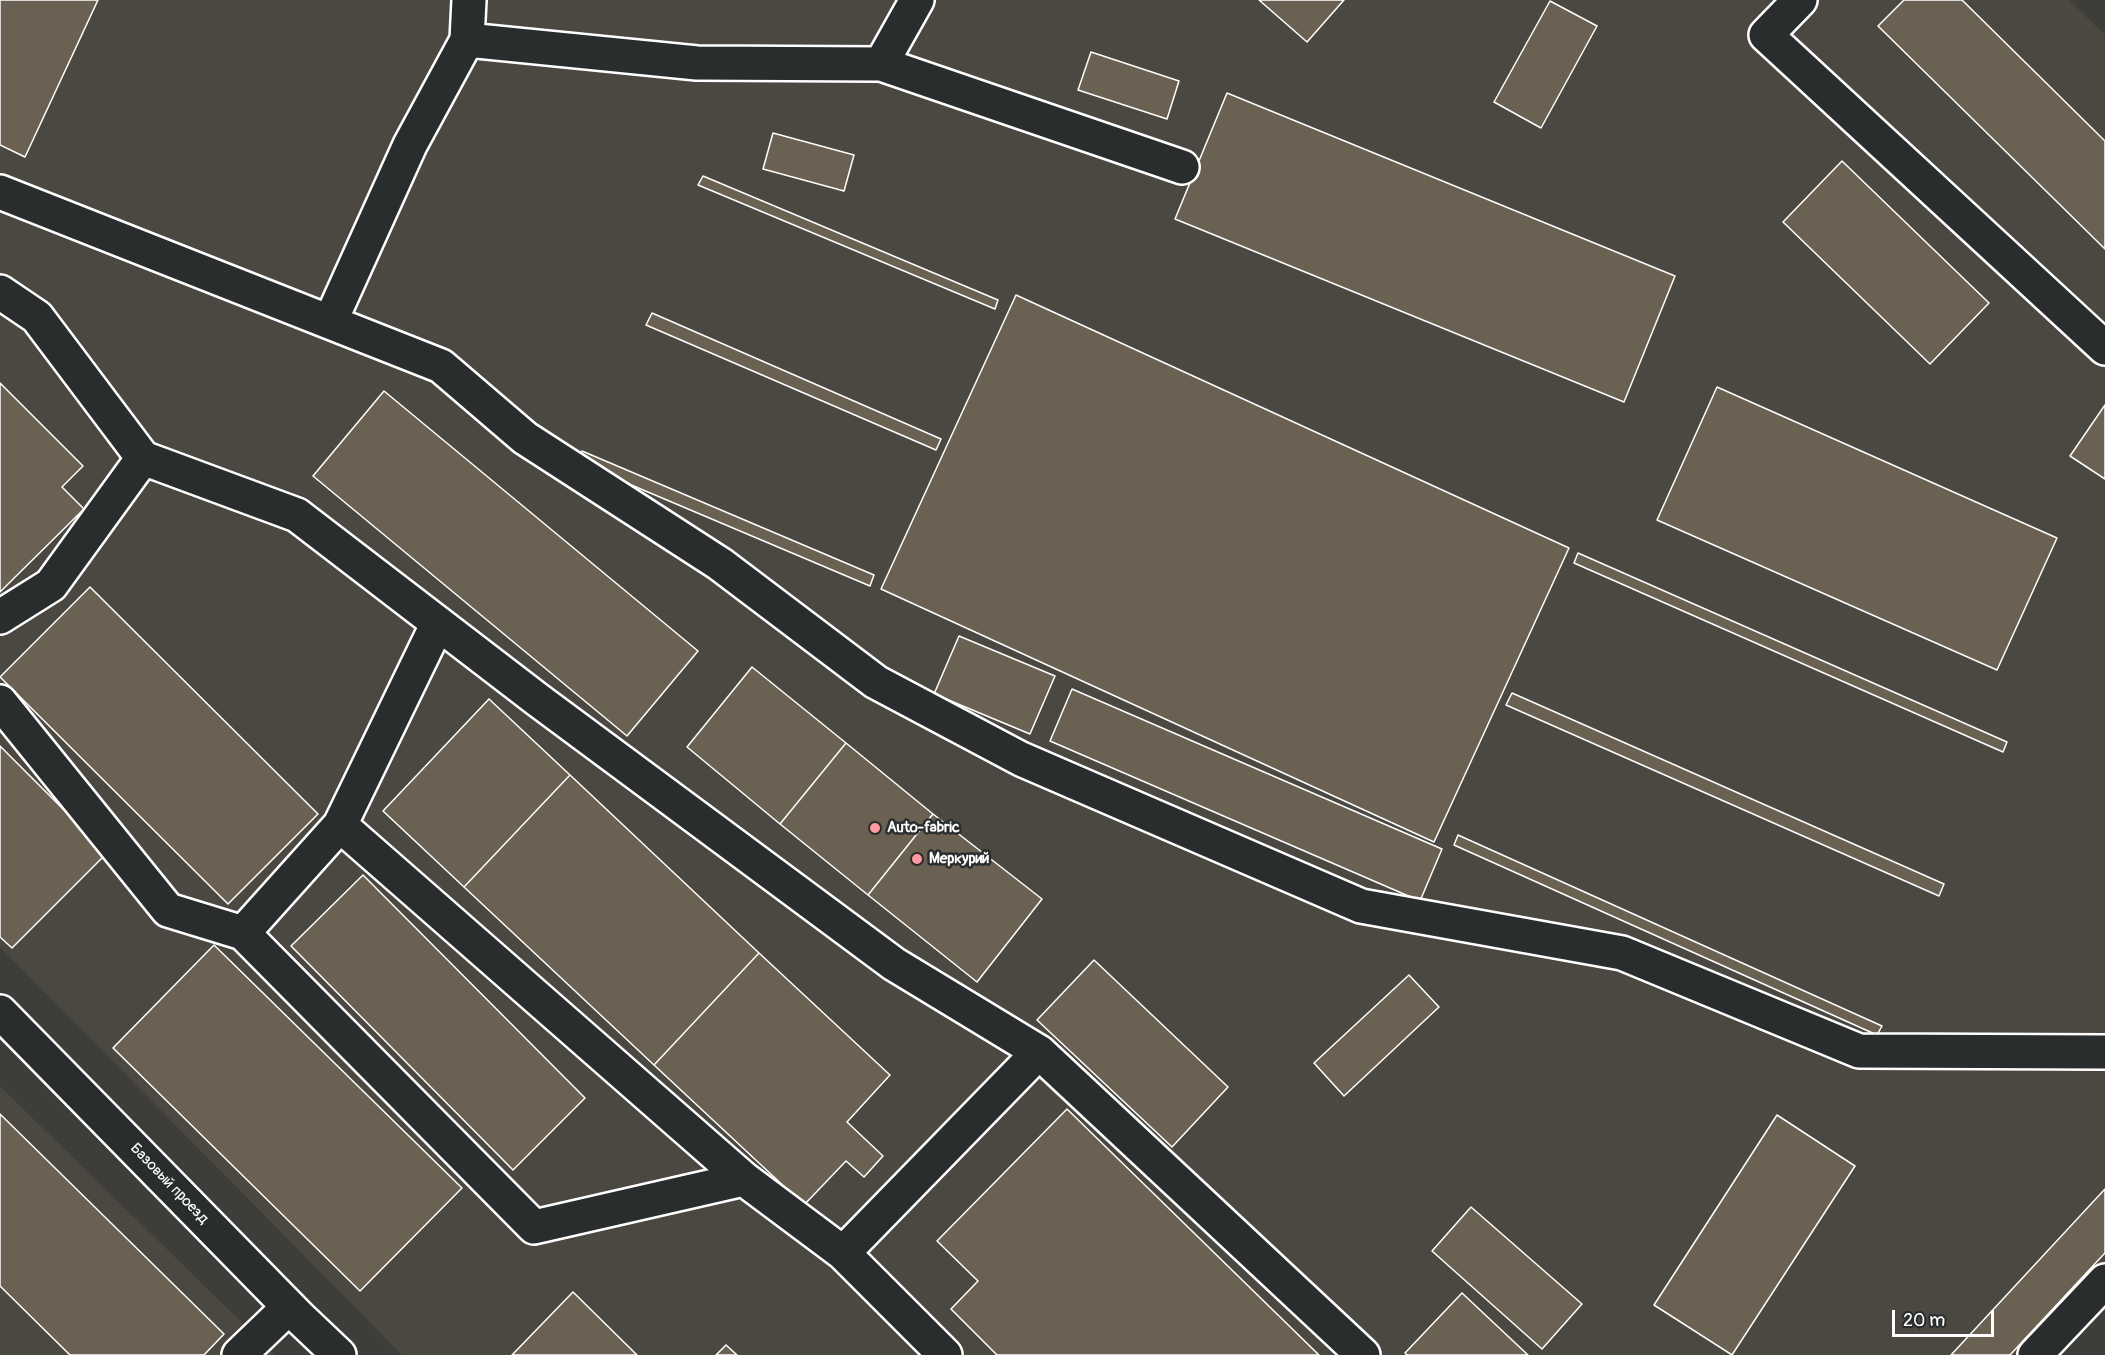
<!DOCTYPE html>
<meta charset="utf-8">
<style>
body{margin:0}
#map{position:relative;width:2105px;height:1355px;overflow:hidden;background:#3d3d39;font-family:Pangolin,sans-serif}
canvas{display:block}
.scale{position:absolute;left:1892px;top:1310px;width:102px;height:27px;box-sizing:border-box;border:3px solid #fff;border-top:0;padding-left:8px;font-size:18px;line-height:21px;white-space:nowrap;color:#fff;-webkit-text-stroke:4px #2a2d2e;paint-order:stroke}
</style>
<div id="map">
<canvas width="2105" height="1355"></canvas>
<div class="scale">20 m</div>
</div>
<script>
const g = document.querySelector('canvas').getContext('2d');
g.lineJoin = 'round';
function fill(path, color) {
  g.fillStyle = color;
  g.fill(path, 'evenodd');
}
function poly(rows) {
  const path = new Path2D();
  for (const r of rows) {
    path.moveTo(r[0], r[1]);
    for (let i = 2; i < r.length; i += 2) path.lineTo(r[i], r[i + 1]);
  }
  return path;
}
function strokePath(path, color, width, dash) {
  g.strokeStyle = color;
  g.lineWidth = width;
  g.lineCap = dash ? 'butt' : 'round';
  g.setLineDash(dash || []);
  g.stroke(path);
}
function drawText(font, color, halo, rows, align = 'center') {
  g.font = font + ' Pangolin,sans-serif';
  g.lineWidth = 5;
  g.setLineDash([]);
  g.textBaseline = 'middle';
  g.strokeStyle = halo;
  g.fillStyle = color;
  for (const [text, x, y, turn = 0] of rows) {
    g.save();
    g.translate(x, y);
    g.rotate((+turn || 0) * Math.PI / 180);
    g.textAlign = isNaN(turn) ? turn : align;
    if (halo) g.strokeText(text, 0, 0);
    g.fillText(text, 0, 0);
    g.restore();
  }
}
fill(poly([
 [0,0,2069,0,2105,35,2105,1262,2020,1355,402,1355,0,947],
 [0,1086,275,1355,0,1355]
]), '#4a4840');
const building = poly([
 [0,0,98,0,25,157,0,145,0,0],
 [1259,0,1344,0,1307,42,1259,0],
 [1904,0,1962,0,2105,141,2105,249,1878,26,1904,0],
 [1550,1,1597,26,1541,128,1494,102,1550,1],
 [1091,52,1179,81,1167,119,1078,90,1091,52],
 [1227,93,1675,276,1624,402,1175,219,1227,93],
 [773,133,854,155,844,191,763,169,773,133],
 [1842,161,1989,303,1930,364,1783,222,1842,161],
 [703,176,998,300,995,309,698,185,703,176],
 [1016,295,1569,548,1434,842,881,589,1016,295],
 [652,313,941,439,936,450,646,325,652,313],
 [0,383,83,466,62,487,84,509,0,592,0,383],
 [1717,387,2057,538,1997,670,1657,520,1717,387],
 [384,391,698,651,627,736,313,476,384,391],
 [2105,405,2105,479,2070,456,2105,405],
 [582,451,874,575,870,586,577,462,582,451],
 [1578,553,2007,742,2003,752,1574,563,1578,553],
 [90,587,318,814,228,904,0,677,90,587],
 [959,636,1055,676,1030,734,934,694,959,636],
 [752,667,846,743,780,824,687,747,752,667],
 [1072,689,1442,849,1420,901,1050,741,1072,689],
 [1512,693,1944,884,1939,896,1506,705,1512,693],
 [489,699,570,775,464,887,383,811,489,699],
 [846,743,933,814,868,895,780,824,846,743],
 [0,746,107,853,12,948,0,937,0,746],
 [570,775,759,953,654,1065,464,887,570,775],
 [933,814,1042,899,977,982,868,895,933,814],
 [1458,835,1882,1026,1877,1035,1454,845,1458,835],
 [363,875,585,1098,513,1170,291,946,363,875],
 [214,945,462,1188,360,1291,113,1048,214,945],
 [759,953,890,1075,847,1122,883,1156,864,1177,846,1161,804,1205,654,1065,759,953],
 [1094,960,1228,1087,1172,1147,1037,1020,1094,960],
 [1409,975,1439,1007,1344,1096,1314,1063,1409,975],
 [1067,1109,1319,1355,997,1355,951,1309,978,1281,937,1241,1067,1109],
 [0,1114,224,1334,204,1355,70,1355,0,1286,0,1114],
 [1777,1115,1855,1166,1732,1355,1654,1305,1777,1115],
 [2105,1189,2105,1253,2010,1355,1951,1355,2105,1189],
 [1471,1207,1582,1304,1542,1349,1432,1251,1471,1207],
 [573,1292,637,1355,512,1355,573,1292],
 [1462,1293,1528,1355,1407,1355,1405,1353,1462,1293],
 [726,1345,737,1355,716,1355,726,1345]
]);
fill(building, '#6a6152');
strokePath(building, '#fff', 1.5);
const minor = poly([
 [1800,0,1766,35,2105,348],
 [467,40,697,63,881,64,917,0],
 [881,64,1182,167],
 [0,192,441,366,525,438,720,564,876,682,1021,759,1361,906,1622,953,1859,1051,2105,1052],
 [0,292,37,317,143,458,297,515,538,700,894,964,1039,1052],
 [330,322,410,145,467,40,469,0],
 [0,617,51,585,143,458],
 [438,623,340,825,744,1179,843,1253],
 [0,702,168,910,243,933,340,825],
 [243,933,534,1227,744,1179],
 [0,1012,300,1318,339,1355],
 [239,1355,289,1307],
 [945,1355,843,1253,1039,1052,1363,1355],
 [2035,1355,2105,1281]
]);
strokePath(minor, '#fff', 38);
strokePath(minor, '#2a2d2e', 33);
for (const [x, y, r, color] of [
 [875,828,6,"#ff9aa2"],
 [917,859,6,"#ff9aa2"]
]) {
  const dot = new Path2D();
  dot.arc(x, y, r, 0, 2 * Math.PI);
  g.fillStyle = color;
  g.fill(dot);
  strokePath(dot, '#2a2d2e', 2);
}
drawText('bold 15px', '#fff', '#2a2d2e', [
 ["Auto-fabric",887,828],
 ["Меркурий",929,859]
], 'left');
drawText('15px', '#fff', '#2a2d2e', [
 ["Базовый проезд",169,1184,46]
]);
</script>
